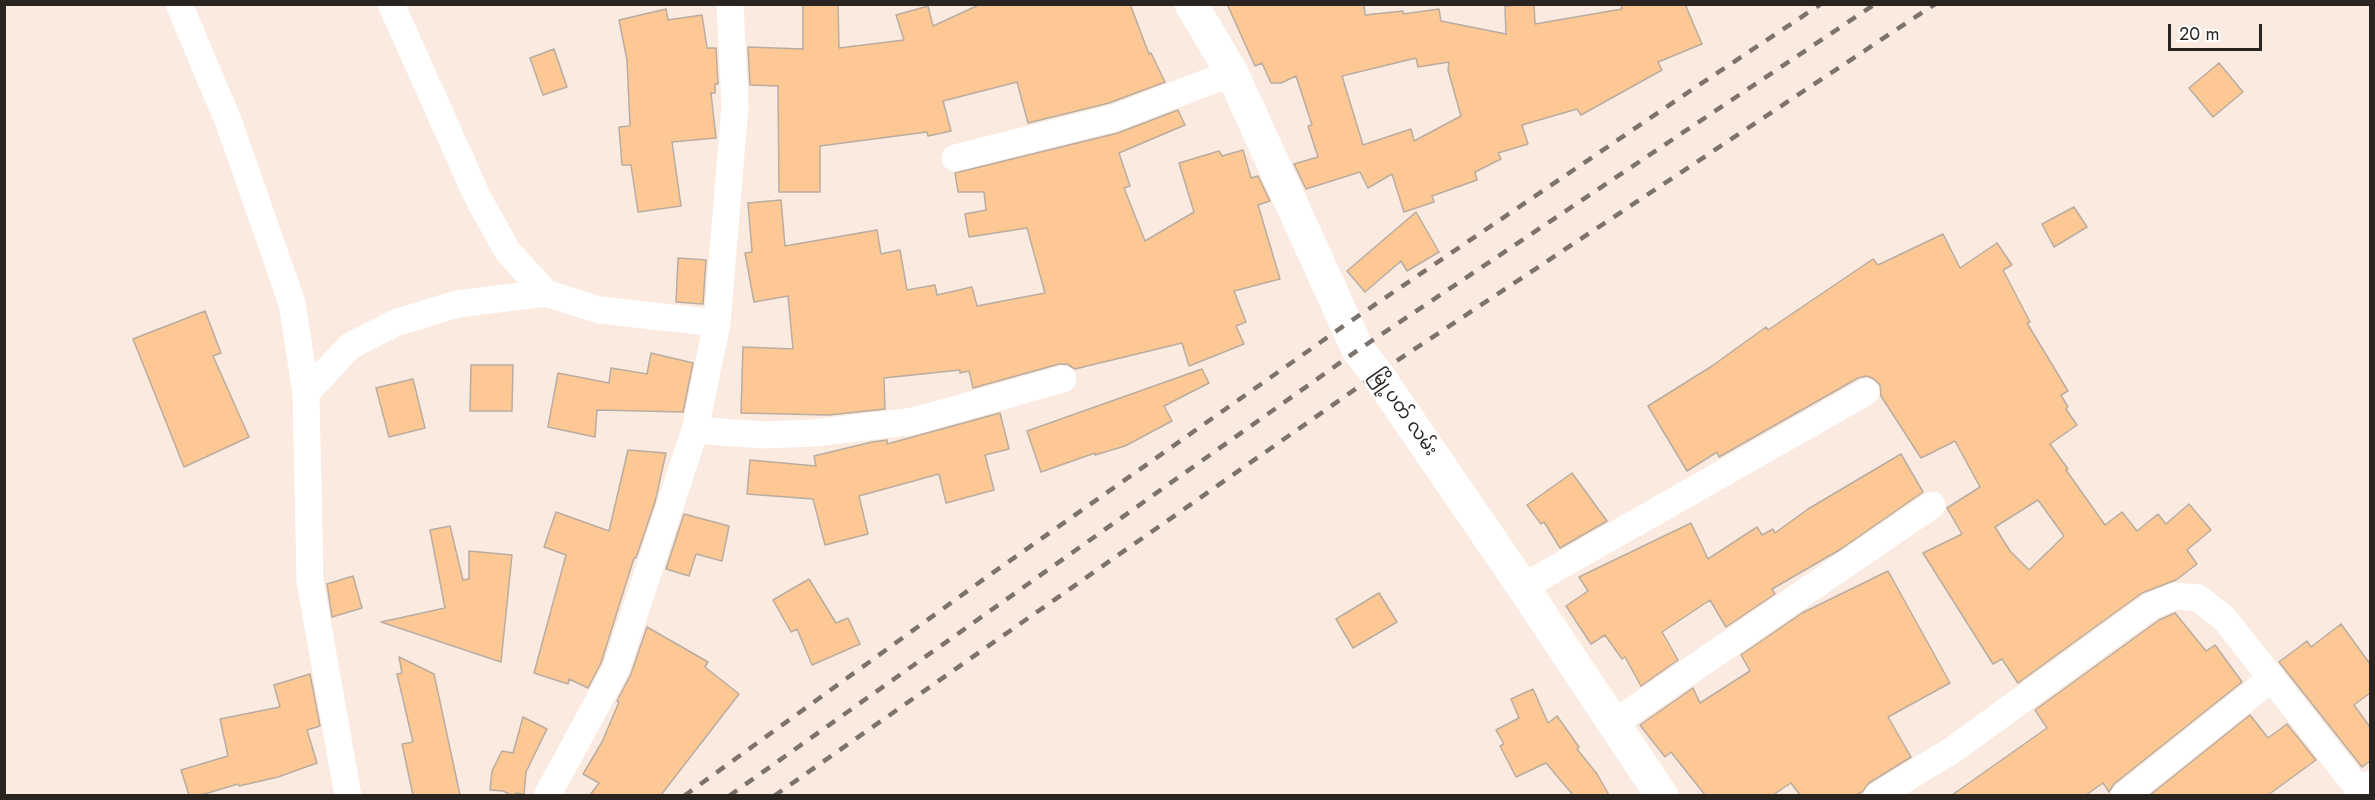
<!DOCTYPE html>
<meta charset="utf-8">
<style>
body{margin:0}
#map{position:relative;width:2375px;height:800px;overflow:hidden;background:#faeadf;font-family:Jost,sans-serif}
canvas{display:block}
.frame{position:absolute;inset:0;border:6px solid #2a2420;pointer-events:none}
.scale{position:absolute;left:2168px;top:24px;width:94px;height:27px;box-sizing:border-box;border:3px solid #2a2420;border-top:0;padding-left:8px;font-size:18px;line-height:21px;white-space:nowrap;color:#2a2420;-webkit-text-stroke:4px #fff;paint-order:stroke}
</style>
<div id="map">
<canvas width="2375" height="800"></canvas>
<div class="frame"></div>
<div class="scale">20 m</div>
</div>
<script>
const g = document.querySelector('canvas').getContext('2d');
g.lineJoin = 'round';
function fill(path, color) {
  g.fillStyle = color;
  g.fill(path, 'evenodd');
}
function poly(rows) {
  const path = new Path2D();
  for (const r of rows) {
    path.moveTo(r[0], r[1]);
    for (let i = 2; i < r.length; i += 2) path.lineTo(r[i], r[i + 1]);
  }
  return path;
}
function strokePath(path, color, width, dash) {
  g.strokeStyle = color;
  g.lineWidth = width;
  g.lineCap = dash ? 'butt' : 'round';
  g.setLineDash(dash || []);
  g.stroke(path);
}
function drawText(font, color, halo, rows, align = 'center') {
  g.font = font + ' Jost,"Noto Sans Myanmar",sans-serif';
  g.lineWidth = 4.5;
  g.setLineDash([]);
  g.textBaseline = 'middle';
  g.strokeStyle = halo;
  g.fillStyle = color;
  for (const [text, x, y, turn = 0] of rows) {
    g.save();
    g.translate(x, y);
    g.rotate((+turn || 0) * Math.PI / 180);
    g.textAlign = isNaN(turn) ? turn : align;
    if (halo) g.strokeText(text, 0, 0);
    g.fillText(text, 0, 0);
    g.restore();
  }
}
const building = poly([
 [803,4,838,4,839,48,904,40,896,15,928,6,933,26,981,4,1130,4,1149,54,1151,53,1165,82,1109,103,1028,123,1017,82,943,101,951,131,928,136,927,132,820,146,820,192,779,192,778,86,750,85,748,47,803,49,803,4],
 [1227,4,1364,4,1365,15,1403,11,1403,14,1439,9,1441,21,1506,34,1505,6,1534,4,1535,24,1622,9,1621,4,1685,4,1702,44,1658,62,1662,70,1581,115,1577,109,1522,125,1528,144,1498,153,1501,159,1475,172,1477,180,1432,196,1434,202,1404,212,1392,174,1368,188,1360,172,1306,189,1294,164,1318,157,1308,126,1312,125,1296,76,1281,83,1271,83,1262,63,1255,66,1227,4],
 [1416,58,1418,67,1449,62,1448,70,1461,116,1414,141,1411,129,1363,145,1342,76,1416,58],
 [666,9,668,20,702,15,707,48,716,48,718,84,715,84,715,93,711,93,716,138,672,142,681,206,638,212,631,165,622,165,619,127,630,126,627,60,619,20,666,9],
 [554,49,567,87,543,95,530,58,554,49],
 [2219,63,2243,92,2213,117,2189,88,2219,63],
 [1178,110,1185,125,1119,153,1130,186,1124,188,1145,241,1194,212,1179,163,1219,151,1222,156,1243,150,1251,178,1258,176,1270,201,1258,205,1280,279,1234,291,1246,322,1236,326,1244,344,1189,366,1182,343,1075,369,1067,364,1059,364,973,388,969,371,960,373,960,370,884,378,885,409,829,415,741,413,743,347,793,349,788,296,754,302,745,253,752,252,748,203,781,200,785,246,877,230,881,254,900,250,907,290,935,285,937,295,972,287,977,306,1045,293,1027,228,969,237,965,214,986,210,984,192,958,192,955,173,1118,133,1178,110],
 [2074,207,2087,227,2054,247,2042,224,2074,207],
 [1416,212,1439,252,1407,271,1401,261,1365,292,1347,271,1416,212],
 [1943,234,1960,268,1997,243,2012,265,2003,270,2030,322,2027,323,2068,391,2061,395,2068,407,2066,409,2077,425,2050,444,2068,469,2066,470,2105,525,2122,512,2137,531,2158,514,2166,524,2189,504,2211,530,2187,550,2197,564,2176,580,2142,593,2018,683,2002,659,1993,664,1923,553,1962,534,1947,508,1980,487,1955,441,1921,458,1881,396,1880,385,1874,379,1867,376,1858,378,1719,457,1717,452,1687,471,1648,406,1712,366,1766,327,1768,330,1873,259,1878,265,1943,234],
 [2038,500,2064,536,2029,570,2010,551,1995,527,2038,500],
 [678,258,706,260,703,304,676,302,678,258],
 [205,311,221,353,213,356,249,437,184,467,133,339,205,311],
 [651,353,693,363,683,412,597,410,595,437,548,427,558,373,609,383,611,368,647,374,651,353],
 [471,365,513,365,512,411,470,411,471,365],
 [1202,369,1209,383,1164,406,1172,421,1125,446,1095,455,1095,453,1041,472,1027,431,1202,369],
 [413,379,425,428,389,437,376,388,413,379],
 [1000,413,1009,449,985,455,994,490,946,503,939,474,859,496,868,534,825,545,813,499,747,494,750,460,816,466,814,456,872,442,887,440,887,444,1000,413],
 [628,450,666,453,655,502,636,558,634,558,601,663,588,688,569,679,568,684,534,673,566,555,544,547,556,512,609,531,628,450],
 [1901,454,1923,492,1841,549,1772,589,1775,594,1726,627,1710,600,1662,632,1678,660,1641,686,1625,657,1622,659,1605,635,1591,644,1566,606,1588,591,1579,577,1691,523,1708,559,1757,527,1762,535,1773,529,1775,533,1808,509,1901,454],
 [1572,473,1607,521,1560,548,1544,522,1541,524,1527,505,1572,473],
 [684,514,729,526,722,561,696,554,689,576,666,569,684,514],
 [450,526,463,580,469,579,469,551,512,555,501,662,381,622,445,608,430,530,450,526],
 [1888,571,1950,683,1888,717,1911,757,1869,783,1862,792,1856,795,1800,795,1791,783,1773,795,1705,795,1671,752,1665,757,1640,725,1693,688,1700,703,1750,671,1741,655,1802,613,1888,571],
 [353,576,362,608,332,617,327,584,353,576],
 [809,579,836,623,848,618,860,644,812,665,797,629,791,632,773,600,809,579],
 [1379,593,1397,622,1353,648,1336,619,1379,593],
 [2175,613,2206,651,2215,645,2242,682,2114,784,2109,792,2103,783,2086,795,1952,795,2047,728,2035,710,2159,620,2175,613],
 [2341,624,2370,664,2370,693,2354,705,2370,727,2370,761,2362,767,2279,662,2307,641,2311,647,2341,624],
 [647,627,708,662,705,667,739,694,661,795,590,795,599,783,583,774,602,742,619,702,617,701,631,674,647,627],
 [399,657,434,674,460,795,413,795,402,744,413,742,397,674,402,673,399,657],
 [310,674,320,726,307,730,317,763,278,777,239,786,238,784,201,795,189,795,181,770,228,756,220,719,280,707,274,685,310,674],
 [1533,689,1548,723,1557,716,1579,747,1577,749,1597,774,1609,795,1573,795,1546,763,1516,777,1500,746,1504,744,1496,730,1519,718,1511,699,1533,689],
 [2250,715,2268,738,2287,724,2316,760,2268,795,2150,795,2250,715],
 [523,717,547,729,526,772,524,794,516,793,515,795,511,795,503,791,490,790,492,771,502,751,513,753,523,717]
]);
fill(building, '#fdc894');
strokePath(building, '#b9aca0', 1.5);
strokePath(poly([
 [179,4,229,123,292,303,306,393,310,581,348,796],
 [391,4,478,198,508,252,546,293,599,310,717,323],
 [955,158,1114,118,1232,73],
 [306,393,350,346,395,323,457,304,546,293],
 [695,430,764,435,815,433,914,421,1063,379],
 [1523,587,1866,392],
 [1614,723,1932,505],
 [547,796,616,669,695,430,717,323,735,106,730,4],
 [1877,796,1951,751,2151,606,2175,596,2198,598,2224,618,2362,793],
 [2124,796,2272,678]
]), '#fff', 27);
strokePath(poly([
 [1191,4,1232,73,1358,350,1377,374,1523,587,1662,796],
 [2360,796,2370,787]
]), '#fff', 33);
strokePath(poly([
 [684,796,984,579,1345,325,1690,91,1821,4],
 [729,796,1358,350,1875,4],
 [774,796,1377,374,1935,4]
]), '#7d736d', 4.5, [10, 10]);
drawText('18px', '#2a2420', '#fff', [
 ["မြို့ပတ် လမ်း",1403,413,55]
]);
</script>
